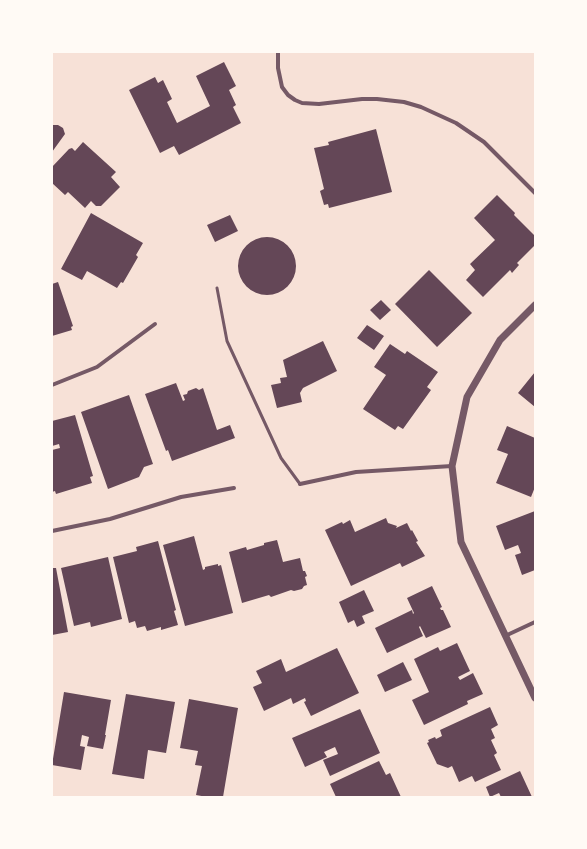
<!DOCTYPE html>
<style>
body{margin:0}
#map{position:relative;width:587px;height:849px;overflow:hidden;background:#f7e1d7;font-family:"Titillium Web",sans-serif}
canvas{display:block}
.frame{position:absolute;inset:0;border:53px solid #fffaf5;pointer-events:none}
</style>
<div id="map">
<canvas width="587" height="849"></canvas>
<div class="frame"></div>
</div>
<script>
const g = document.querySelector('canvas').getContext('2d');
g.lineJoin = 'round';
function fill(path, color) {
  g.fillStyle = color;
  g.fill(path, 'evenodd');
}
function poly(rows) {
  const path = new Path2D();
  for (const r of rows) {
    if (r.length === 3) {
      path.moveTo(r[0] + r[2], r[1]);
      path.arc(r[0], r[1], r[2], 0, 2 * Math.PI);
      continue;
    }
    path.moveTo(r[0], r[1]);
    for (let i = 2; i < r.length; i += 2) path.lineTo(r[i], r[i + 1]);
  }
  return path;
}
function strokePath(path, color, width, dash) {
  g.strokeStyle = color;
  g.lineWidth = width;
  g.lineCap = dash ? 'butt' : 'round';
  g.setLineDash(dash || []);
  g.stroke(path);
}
fill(poly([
 [224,62,236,86,229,90,236,105,233,107,241,123,179,155,174,146,160,153,129,90,155,77,158,83,163,80,172,99,167,102,177,123,210,106,196,76],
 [52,125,58,125,63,128,65,134,52,152],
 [376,129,392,192,329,208,328,204,324,205,320,191,324,189,314,148,329,145,328,142],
 [83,142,116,172,111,177,120,187,101,206,96,206,91,201,85,208,68,192,65,195,52,183,52,167,69,149,72,148,75,151],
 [497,195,515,213,514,215,535,236,535,245,517,263,519,265,512,273,510,270,483,297,466,280,475,270,470,264,495,240,474,218],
 [91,213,143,243,136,255,138,257,123,283,121,282,117,288,87,271,82,280,61,269],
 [230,215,238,231,215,242,207,225],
 [267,266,29],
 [429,270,472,313,437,347,395,304],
 [58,282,73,326,71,327,72,330,52,336,52,284],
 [381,300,391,310,380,320,370,310],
 [367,325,384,336,374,350,357,338],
 [323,341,337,371,303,388,300,393,302,402,277,408,271,385,281,383,280,378,287,377,283,360],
 [390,344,405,354,407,351,438,372,427,387,431,390,403,429,398,426,395,430,363,409,386,375,374,367],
 [535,372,535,407,518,393],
 [176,383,183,401,185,400,183,395,187,394,188,391,196,388,199,390,203,388,217,430,230,425,235,438,172,461,168,450,166,451,145,394],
 [129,395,153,464,144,467,139,477,108,489,81,412],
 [75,415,93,476,90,477,92,483,56,494,55,491,52,492,52,450,60,448,59,444,52,446,52,421],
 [507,426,535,438,535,487,531,497,496,483,508,454,497,450],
 [535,511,535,570,522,575,515,555,521,553,518,545,505,550,496,526],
 [386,518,388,523,397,526,396,528,407,523,411,531,412,530,418,541,416,542,425,556,402,567,400,563,351,586,325,530,342,522,343,524,350,520,355,532],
 [194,536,203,570,205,569,205,567,218,564,218,566,221,565,233,613,185,626,163,545],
 [277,540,283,562,300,558,303,571,305,571,307,576,305,577,307,585,304,586,302,589,294,591,291,590,271,597,269,595,242,603,229,552,246,547,247,550,264,545,264,543],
 [158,541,176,610,174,611,178,625,161,630,161,627,147,631,145,626,137,628,135,621,129,623,113,557,137,551,136,547],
 [108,557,122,619,91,627,90,622,74,626,61,568],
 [52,568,56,568,68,632,52,635],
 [432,586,442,607,440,608,441,610,443,610,451,627,426,638,420,626,419,627,423,636,387,653,375,628,412,610,413,614,414,613,407,598],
 [364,590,374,611,362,616,365,623,357,627,354,620,348,623,339,602],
 [457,643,470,671,458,677,460,680,473,673,483,694,467,701,468,704,424,725,412,700,429,692,414,659,438,647,440,651],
 [337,648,359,693,311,716,304,702,306,701,305,698,293,704,291,698,264,711,253,687,262,683,256,671,281,659,286,672],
 [403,662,412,680,385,692,377,675],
 [64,692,111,700,105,735,106,735,103,749,87,746,89,737,82,735,80,746,85,747,81,770,52,765],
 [126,694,175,702,166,753,148,750,144,779,112,774],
 [189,699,238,708,223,797,207,797,196,795,202,766,195,765,198,751,180,748],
 [490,707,498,725,491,729,495,738,491,740,497,753,494,755,501,770,475,782,472,776,459,782,452,766,448,768,437,764,427,743,429,742,428,740,435,737,436,739,442,736,440,730],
 [360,709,380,753,330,776,323,760,338,754,335,747,324,752,327,757,305,767,292,738],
 [379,761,386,775,390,773,401,797,336,797,330,784],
 [520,771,532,797,501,797,499,793,490,797,486,787]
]), '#644757');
strokePath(poly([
 [217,288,227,341,281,458,300,484]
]), '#755966', 3);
strokePath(poly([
 [278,52,278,68,282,87,288,95,295,100,302,103,319,104,362,99,377,99,404,102,421,107,456,123,484,142,535,193],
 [52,385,97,367,155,324],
 [300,484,356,472,452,466],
 [52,531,110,519,181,497,234,488],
 [505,636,535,622]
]), '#755966', 4);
strokePath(poly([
 [535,305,500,340,467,397,452,466,461,542,535,698]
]), '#755966', 7);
</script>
